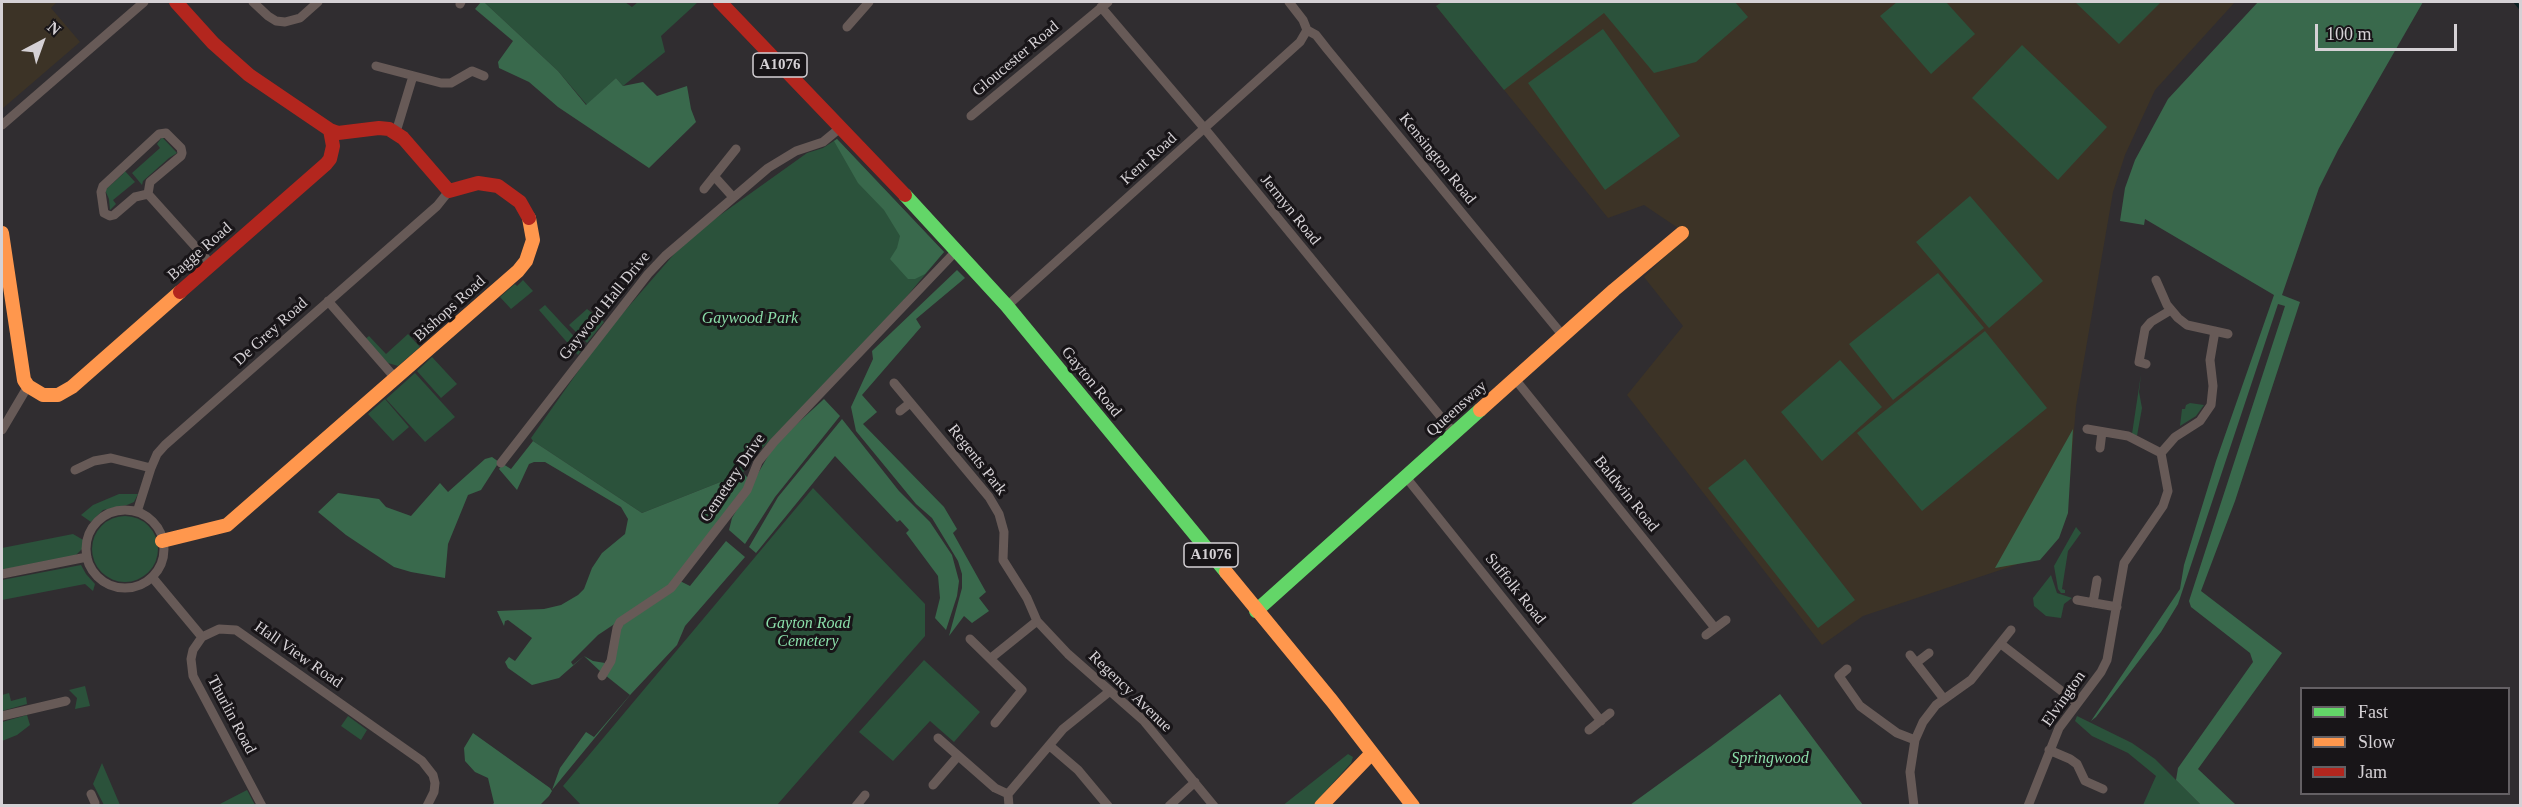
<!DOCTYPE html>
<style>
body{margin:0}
#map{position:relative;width:2522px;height:807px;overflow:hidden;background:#302d30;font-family:"Times New Roman",serif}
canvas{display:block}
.frame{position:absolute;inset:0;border:3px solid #d5d1d5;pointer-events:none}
.legend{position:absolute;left:2300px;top:687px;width:210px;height:108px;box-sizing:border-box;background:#181518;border:2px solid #646064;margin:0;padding:8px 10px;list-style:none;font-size:18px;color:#d5d1d5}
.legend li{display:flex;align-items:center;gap:12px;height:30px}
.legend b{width:30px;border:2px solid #646064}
.north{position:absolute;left:12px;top:12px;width:60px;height:60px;-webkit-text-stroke:4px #181518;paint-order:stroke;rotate:41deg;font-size:16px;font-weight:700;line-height:24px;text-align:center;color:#d5d1d5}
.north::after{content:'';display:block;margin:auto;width:21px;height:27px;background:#d5d1d5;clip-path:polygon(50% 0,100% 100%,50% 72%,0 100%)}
.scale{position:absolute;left:2315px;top:24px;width:142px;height:27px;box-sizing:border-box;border:3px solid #d5d1d5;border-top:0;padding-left:8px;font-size:18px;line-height:21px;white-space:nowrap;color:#d5d1d5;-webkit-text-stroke:4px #181518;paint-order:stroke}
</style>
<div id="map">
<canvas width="2522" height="807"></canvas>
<div class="frame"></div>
<ul class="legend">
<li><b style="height:8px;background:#63d668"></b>Fast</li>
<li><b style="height:8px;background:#ff974d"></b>Slow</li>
<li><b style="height:8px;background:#b3261e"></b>Jam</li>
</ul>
<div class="north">N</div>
<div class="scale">100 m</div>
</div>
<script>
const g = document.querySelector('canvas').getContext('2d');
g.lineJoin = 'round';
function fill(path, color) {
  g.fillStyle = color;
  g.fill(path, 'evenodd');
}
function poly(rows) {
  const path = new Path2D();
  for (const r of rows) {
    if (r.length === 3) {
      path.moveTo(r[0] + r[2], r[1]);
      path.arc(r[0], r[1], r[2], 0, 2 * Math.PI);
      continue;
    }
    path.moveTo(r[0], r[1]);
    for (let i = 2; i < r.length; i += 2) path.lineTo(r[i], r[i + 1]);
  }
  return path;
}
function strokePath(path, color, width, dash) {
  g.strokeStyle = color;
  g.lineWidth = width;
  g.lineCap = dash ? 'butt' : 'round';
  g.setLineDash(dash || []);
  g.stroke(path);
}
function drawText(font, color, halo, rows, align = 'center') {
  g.font = font + ' "Times New Roman",serif';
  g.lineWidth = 6;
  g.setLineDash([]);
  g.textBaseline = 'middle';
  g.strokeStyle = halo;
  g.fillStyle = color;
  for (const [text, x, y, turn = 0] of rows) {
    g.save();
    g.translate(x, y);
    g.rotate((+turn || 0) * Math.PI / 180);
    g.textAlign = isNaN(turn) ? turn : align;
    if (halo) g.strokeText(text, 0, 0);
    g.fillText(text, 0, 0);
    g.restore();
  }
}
fill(poly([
 [2,2,57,2,51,8,80,42,2,109],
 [1442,2,2235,2,2155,90,2125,155,2113,192,2076,406,2067,515,2036,558,1863,616,1822,645,1627,395,1683,326,1644,277,1684,238,1678,228,1644,205,1608,218,1436,6]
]), '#3c3326');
fill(poly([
 [484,2,625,2,632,7,638,2,698,2,661,36,665,52,623,86,616,78,587,105,558,71],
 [1442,2,1735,2,1748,17,1696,62,1654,73,1604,13,1504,90,1436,6],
 [1897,2,1946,2,1975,34,1931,74,1880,16],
 [2075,2,2161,2,2119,44],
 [1603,29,1680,136,1605,190,1528,83],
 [2022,45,2107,127,2058,180,1972,98],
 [162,137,177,153,169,158,143,181,142,185,132,173,160,148,157,144],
 [837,139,944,252,887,320,750,461,743,473,642,513,533,441,531,438,603,336,688,238,807,153,823,148],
 [124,170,135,182,113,200,116,204,110,210,109,199,105,190,123,174],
 [1970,196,2043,281,1989,328,1916,242],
 [1938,273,1984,328,1893,400,1849,344],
 [523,280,533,291,511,309,500,297,515,284,517,286],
 [545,305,584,347,578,355,539,310],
 [587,309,604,322,587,343,569,325],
 [1985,331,2047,408,1922,511,1857,433],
 [408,334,420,347,398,366,388,363,364,340,369,336,386,354],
 [432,357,457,384,441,398,417,371],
 [1840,360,1882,407,1822,461,1781,412],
 [415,373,455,417,425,442,386,399],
 [2141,374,2139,392,2142,408,2137,436,2132,434],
 [385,399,409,427,393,441,368,414],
 [2190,403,2204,405,2196,416,2180,426,2182,409,2185,409,2186,405],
 [1745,459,1855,600,1818,628,1708,488],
 [813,488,925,604,925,636,777,805,581,805,563,786],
 [119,494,138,494,134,502,127,505,103,510,91,522,81,515,93,505],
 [125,549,33],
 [2076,527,2081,533,2068,551,2062,589,2065,590,2065,593,2061,593,2058,589,2054,566],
 [73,534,85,541,83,548,75,556,2,570,2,548],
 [81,565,86,574,95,584,93,591,85,584,2,600,2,580],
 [2051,575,2057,593,2072,598,2064,604,2061,618,2046,616,2034,606,2033,598],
 [924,660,980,712,954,742,930,721,893,761,859,732],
 [85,686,90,706,75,709,77,698,69,690],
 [9,693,11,701,26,697,27,704,2,711,2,695],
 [27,715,30,725,17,735,2,741,2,722],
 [348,716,367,730,361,740,341,726],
 [2077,716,2132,743,2155,759,2201,805,2143,805,2156,776,2128,753,2092,736,2075,721],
 [1348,754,1353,757,1351,763,1313,805,1282,806],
 [102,763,120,805,104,805,93,784],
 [247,790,255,805,218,805]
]), '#2b523b');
fill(poly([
 [481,2,484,2,558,71,586,105,616,78,623,86,643,82,657,96,687,86,691,109,696,122,649,168,558,107,529,82,499,68,498,62,513,41,475,9],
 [2258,2,2423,2,2338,150,2319,188,2282,295,2300,302,2235,501,2201,591,2282,653,2198,769,2236,805,2201,805,2176,780,2178,768,2253,662,2250,653,2191,607,2189,601,2285,306,2278,304,2178,604,2161,632,2096,717,2091,721,2180,589,2184,565,2216,461,2274,295,2145,219,2144,225,2120,221,2125,188,2135,160,2168,99],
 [837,139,944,252,925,274,915,279,908,279,890,259,897,248,900,236,884,210,858,183,834,141],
 [957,270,965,278,916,319,921,327,862,395,877,412,863,424,944,507,957,529,953,533,986,592,979,598,989,611,972,623,964,616,949,636,962,588,962,574,958,561,932,518,916,504,856,431,851,407,873,359,872,351],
 [824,399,840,416,775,497,745,544,729,530,732,518,775,444],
 [842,419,899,491,930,522,952,555,959,581,957,596,946,630,935,618,940,598,938,576,906,533,909,530,900,520,897,522,835,456,756,553,749,547,778,497],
 [2073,429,2068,513,2059,538,2040,560,1995,568],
 [533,441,642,513,743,473,748,478,745,488,670,587,598,635,571,662,573,665,584,656,593,661,605,663,601,672,584,656,559,678,532,685,508,668,505,662,509,657,515,661,532,638,508,620,505,621,504,626,497,611,544,609,561,605,578,595,584,589,592,568,602,553,625,534,628,519,621,507,545,462,534,462,529,464,517,490,499,469,503,464,511,469],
 [492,457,499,462,481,490,468,495,448,544,445,578,411,572,394,567,346,535,318,512,338,493,379,499,386,507,411,516,440,483,448,492,485,459],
 [726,541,745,557,685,626,677,645,631,694,552,790,560,768,586,732,594,737,630,695,605,675,620,627,680,581,690,586],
 [1780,694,1863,805,1630,805,1710,747],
 [473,733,550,788,552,791,549,796,540,805,492,805,494,803,488,778,475,772,465,761,464,748]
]), '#39694c');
strokePath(poly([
 [2515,2,2520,8]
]), '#092022', 3);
strokePath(poly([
 [253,2,268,16,276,21,285,22,300,18,318,2],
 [1289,2,1303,20,1307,30,1316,35,1327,49,1564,337],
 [460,4,461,2],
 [1101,7,1205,129,1454,433],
 [847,27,869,2],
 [376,66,441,83,451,83,472,71,484,76],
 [971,116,1108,2],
 [2,125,144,2],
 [396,132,413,76],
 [714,176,732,196],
 [704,189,736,149],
 [148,194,135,197,114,215,110,216,104,213,101,192,103,186,159,134,166,133,181,148,182,153,181,156,150,182,148,194,211,264],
 [2156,280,2167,305,2178,318,2187,325,2228,334],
 [328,301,396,379],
 [1007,306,1300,42,1307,30],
 [2146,364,2139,362,2145,329,2151,322,2171,310],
 [1515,379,1715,628],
 [894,383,989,497,999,514,1004,532,1003,560,1027,598,1037,621,1068,654,1143,720,1214,806],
 [900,411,910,403],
 [2087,429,2128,436,2161,453],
 [2,430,28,386],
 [2100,448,2102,432],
 [501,463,648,274,665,256,768,168,796,151,823,142,840,128],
 [75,470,94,461,111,458,151,468],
 [1405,476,1601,721],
 [125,549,39],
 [137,512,151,468,157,454,165,445,437,206,449,191],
 [2,574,87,557],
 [152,577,202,637,219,629,236,630,422,761,433,775,435,783,434,792,427,806],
 [2077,600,2117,607],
 [2093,603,2097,580],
 [1706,635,1726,620],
 [202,637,193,650,191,659,193,676,262,806],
 [970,639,1022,690,995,723],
 [2001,644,2077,703],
 [1910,655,1944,699],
 [991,658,1037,621],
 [1916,663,1929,653],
 [1847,669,1839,676,1860,706,1897,733,1915,740],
 [602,676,611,661,617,628,620,622,671,588,747,490,758,462,774,442,957,250],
 [2,716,66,701],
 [1589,730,1610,713],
 [938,738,995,788,1008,794],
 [1050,746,1078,770,1108,806],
 [2049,750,2070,759,2077,764,2085,781,2103,789],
 [933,785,958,756],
 [91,794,95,803],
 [856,806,865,795],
 [1009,806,1008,794,1063,729,1110,691],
 [1169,806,1195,782],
 [1914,806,1910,772,1915,740,1923,722,1936,705,1971,680,2011,630],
 [2028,806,2059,728,2101,672,2107,660,2124,563,2163,506,2168,491,2161,453,2175,437,2200,421,2211,405,2213,386,2210,360,2215,331]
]), '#675a57', 9);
strokePath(poly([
 [905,195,1007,306,1226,572],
 [1256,611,1480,410]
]), '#63d668', 14);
strokePath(poly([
 [2,233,24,380,28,386,43,395,58,395,72,387,180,292],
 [1480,410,1614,290,1682,233],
 [162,541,227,525,518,271,526,261,533,240,529,218],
 [1226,572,1332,701,1413,806],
 [1321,806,1372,753]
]), '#ff974d', 14);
strokePath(poly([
 [176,2,213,43,249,75,330,130,338,133,379,128,389,129,403,138,449,191,478,183,498,186,520,202,529,218],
 [720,2,905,195],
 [180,292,326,164,330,159,333,146,330,130]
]), '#b3261e', 14);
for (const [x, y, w] of [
 [780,65,54],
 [1211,555,54]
]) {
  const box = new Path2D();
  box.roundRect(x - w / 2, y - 12, w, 24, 4.5);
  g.fillStyle = '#181518';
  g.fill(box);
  strokePath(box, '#d5d1d5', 1.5);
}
drawText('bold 15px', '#d5d1d5', null, [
 ["A1076",780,65],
 ["A1076",1211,555]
]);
drawText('16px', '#d5d1d5', '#181518', [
 ["Gloucester Road",1016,59,-40],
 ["Kent Road",1149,159,-42],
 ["Kensington Road",1437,159,51],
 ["Jermyn Road",1290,210,51],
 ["Bagge Road",200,252,-41],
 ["Gaywood Hall Drive",605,306,-51],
 ["Bishops Road",450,309,-42],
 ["De Grey Road",271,332,-42],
 ["Gayton Road",1091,382,51],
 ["Queensway",1457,409,-42],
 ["Regents Park",977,460,52],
 ["Cemetery Drive",733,478,-56],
 ["Baldwin Road",1626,494,51],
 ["Suffolk Road",1515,589,51],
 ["Hall View Road",298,655,35],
 ["Regency Avenue",1130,692,44],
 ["Elvington",2064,699,-55],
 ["Thurlin Road",231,715,62]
]);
drawText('italic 16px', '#8bdfaa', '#181518', [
 ["Gaywood Park",750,319],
 ["Gayton Road",808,624],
 ["Cemetery",808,642],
 ["Springwood",1770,759]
]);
</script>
